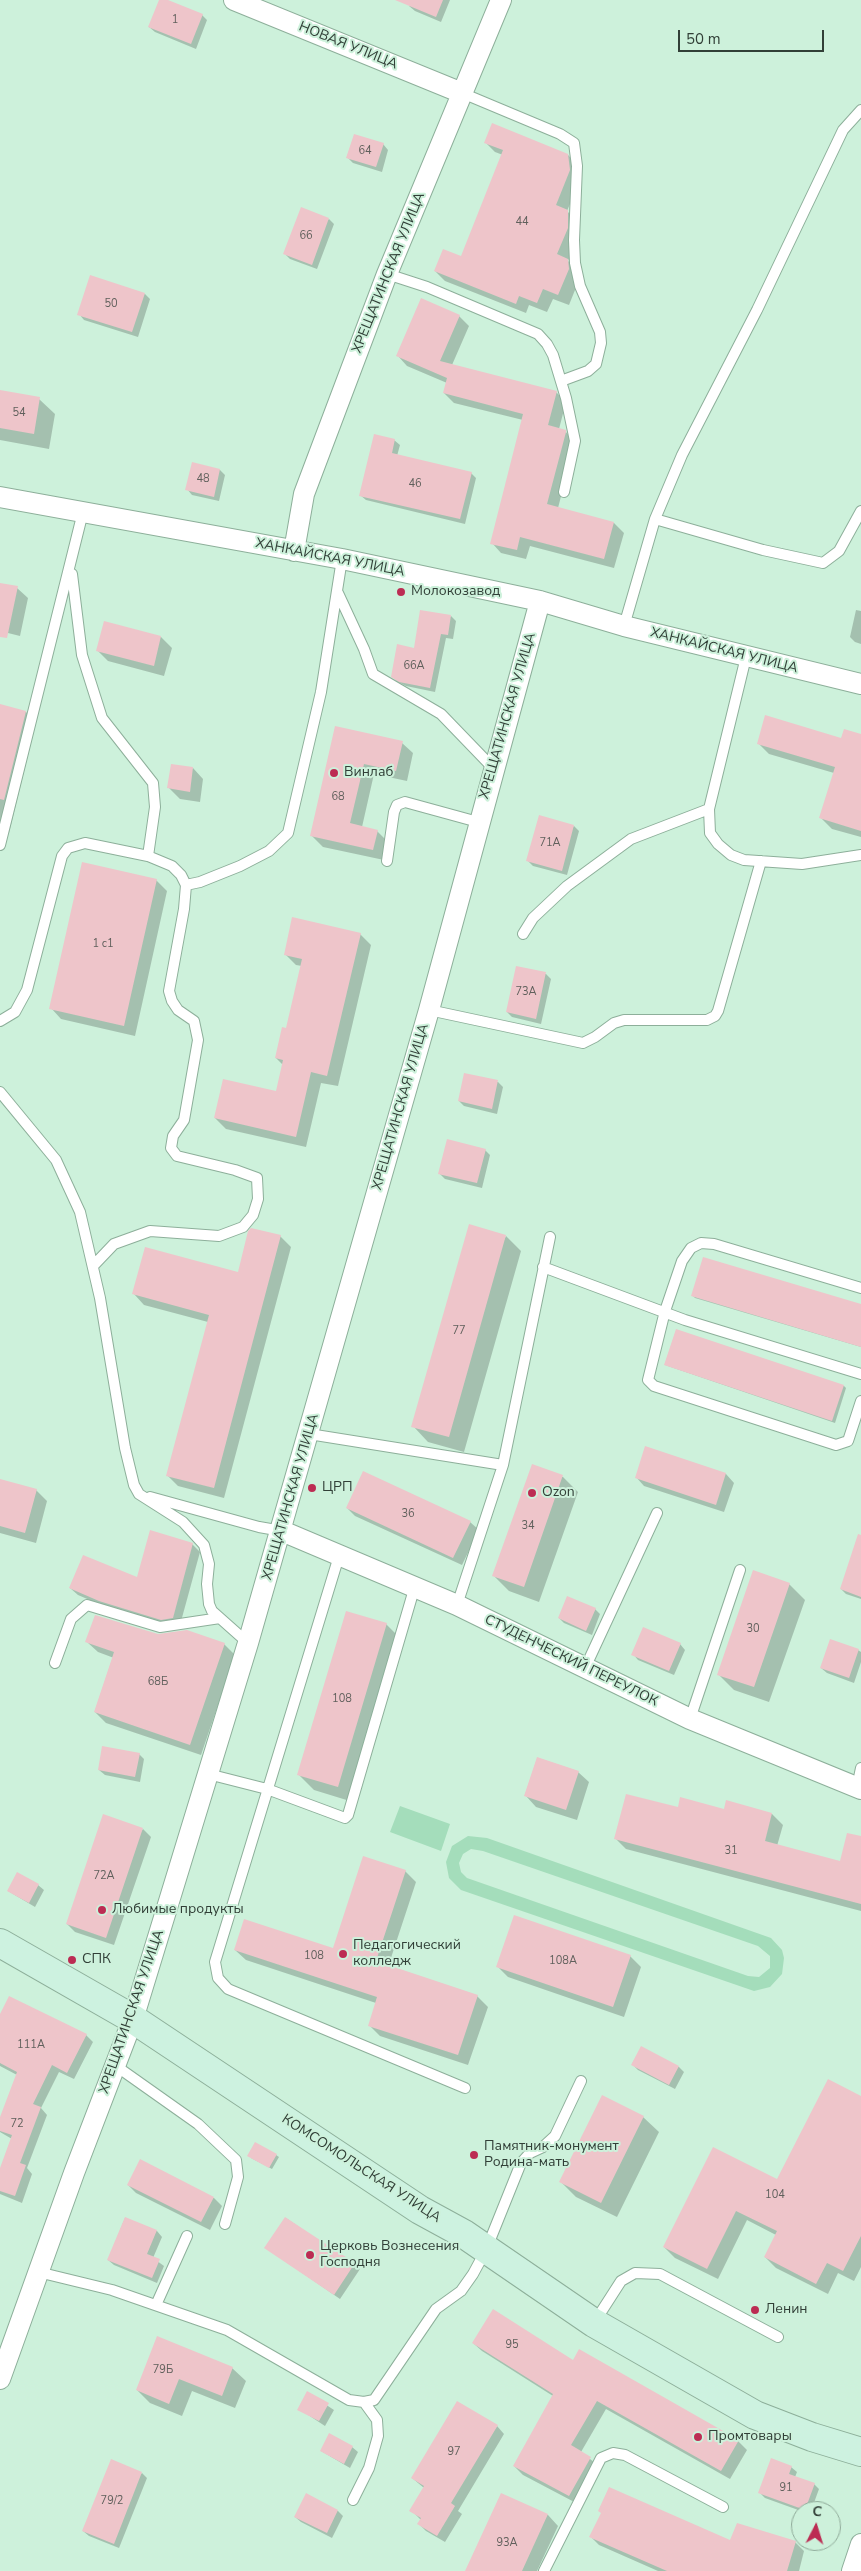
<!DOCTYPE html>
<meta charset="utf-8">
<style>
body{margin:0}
#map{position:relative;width:861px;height:2571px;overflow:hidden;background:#cdf1db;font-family:"Nunito Sans",sans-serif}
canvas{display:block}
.north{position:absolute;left:791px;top:2501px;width:50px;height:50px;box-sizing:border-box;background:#cdf1db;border:1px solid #8faa99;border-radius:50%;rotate:5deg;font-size:14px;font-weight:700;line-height:20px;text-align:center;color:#313f37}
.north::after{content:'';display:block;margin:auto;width:18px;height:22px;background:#bc2c53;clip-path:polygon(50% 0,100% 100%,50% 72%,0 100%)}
.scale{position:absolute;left:678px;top:30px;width:146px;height:22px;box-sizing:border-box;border:2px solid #313f37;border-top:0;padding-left:6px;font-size:15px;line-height:18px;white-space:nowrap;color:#313f37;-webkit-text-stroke:4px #cdf1db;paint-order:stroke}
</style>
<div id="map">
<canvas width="861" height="2571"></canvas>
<div class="north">С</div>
<div class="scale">50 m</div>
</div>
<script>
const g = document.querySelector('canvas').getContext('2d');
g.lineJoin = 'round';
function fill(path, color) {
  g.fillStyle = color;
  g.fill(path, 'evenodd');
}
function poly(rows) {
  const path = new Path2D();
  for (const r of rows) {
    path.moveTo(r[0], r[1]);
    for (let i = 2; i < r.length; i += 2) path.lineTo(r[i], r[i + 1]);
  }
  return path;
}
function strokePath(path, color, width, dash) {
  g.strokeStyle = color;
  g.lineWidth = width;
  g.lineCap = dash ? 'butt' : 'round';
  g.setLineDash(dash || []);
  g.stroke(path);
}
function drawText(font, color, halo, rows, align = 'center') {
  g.font = font + ' "Nunito Sans",sans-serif';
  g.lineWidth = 4;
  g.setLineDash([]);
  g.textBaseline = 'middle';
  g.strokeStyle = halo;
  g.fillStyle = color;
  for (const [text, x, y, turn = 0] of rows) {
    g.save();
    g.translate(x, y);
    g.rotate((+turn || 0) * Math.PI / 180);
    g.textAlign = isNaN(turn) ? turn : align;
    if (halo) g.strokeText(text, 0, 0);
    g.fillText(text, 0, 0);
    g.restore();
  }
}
fill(poly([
 [400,1806,450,1824,441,1851,390,1832],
 [468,1836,487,1838,771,1938,782,1950,784,1958,782,1974,770,1987,754,1991,461,1890,449,1878,446,1862,452,1846],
 [471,1849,483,1851,758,1946,770,1956,770,1968,759,1977,748,1976,467,1878,461,1872,459,1863,463,1854]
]), '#a4ddbb');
fill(poly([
 [160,0,202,15,207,20,196,49,155,32,149,27],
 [412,0,450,0,441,22,415,11,409,6],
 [485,142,568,155,578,165,580,180,567,211,578,222,577,239,568,261,578,270,579,280,569,305,553,299,547,312,529,305,526,313,445,281,435,271,462,258,503,155,495,152],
 [383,144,388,150,382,172,353,163,348,158],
 [329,219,334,224,317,269,290,259,285,254],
 [145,294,150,299,138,337,84,320,79,314],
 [459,316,469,326,452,365,556,392,566,402,559,429,565,431,575,442,558,508,614,523,624,533,614,568,530,546,526,559,501,553,492,543,523,420,454,403,444,393,447,383,407,366,398,356],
 [0,392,39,399,55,414,49,449,0,440],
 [394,440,400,445,397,456,471,473,476,478,465,524,366,500,360,495],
 [193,464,220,470,225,475,219,501,192,495,187,489],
 [0,584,17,588,28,598,20,636,0,631],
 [856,610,861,611,861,644,855,642,850,637],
 [451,616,456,621,453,639,446,638,435,692,406,686,398,682,392,676,415,649],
 [161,637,172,648,164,676,108,661,97,650],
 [0,705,26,712,36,723,9,833,0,830],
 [336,728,402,743,413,753,407,781,374,774,362,827,377,831,388,842,384,860,323,847,312,836],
 [861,735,861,837,832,829,821,818,834,773,769,754,758,743,842,739],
 [193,768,203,779,200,802,180,799,169,788],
 [574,826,579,831,567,875,533,866,528,861],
 [156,880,167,891,135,1036,61,1019,51,1008],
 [360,934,371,945,338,1086,321,1083,306,1147,226,1129,215,1118,277,1092,283,1065,276,1058,287,1029,302,966,296,965,285,954],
 [517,967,546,974,551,979,541,1024,512,1017,507,1012],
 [465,1074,498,1082,503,1087,497,1114,464,1106,459,1101],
 [485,1150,490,1155,482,1188,445,1179,439,1173],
 [280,1236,291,1247,224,1498,178,1486,167,1475,208,1322,144,1305,134,1294,238,1274],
 [506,1236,521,1251,464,1452,428,1442,413,1426],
 [693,1296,861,1305,861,1347,695,1298],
 [665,1365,844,1386,846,1388,835,1423],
 [646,1448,726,1474,734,1483,724,1512,644,1486,636,1477],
 [533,1466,563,1477,578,1492,539,1602,509,1591,494,1576],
 [0,1481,36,1490,47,1501,36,1543,0,1533],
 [347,1508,470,1522,479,1530,462,1565,355,1516],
 [192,1544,200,1552,180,1625,169,1627,108,1608,78,1595,70,1588,138,1579],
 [861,1565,861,1599,846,1594,841,1589],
 [789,1584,805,1600,769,1702,734,1690,718,1674],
 [595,1609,600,1614,592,1635,564,1623,559,1618],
 [386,1624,401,1639,353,1802,314,1790,298,1774],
 [87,1642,224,1644,235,1655,201,1755,106,1723,95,1712,114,1658,98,1652],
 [680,1644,685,1650,674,1675,638,1660,633,1654],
 [858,1650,861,1652,861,1662,854,1683,827,1673,821,1668],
 [139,1754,144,1759,140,1782,105,1775,99,1770],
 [578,1772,589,1782,577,1820,536,1807,526,1796],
 [679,1809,772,1814,783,1825,777,1846,841,1862,861,1837,861,1911,626,1849,616,1839],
 [143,1829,151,1837,114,1945,75,1932,67,1924],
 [405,1871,416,1882,388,1967,477,1996,488,2007,468,2065,380,2036,369,2025,376,2003,246,1960,235,1950,334,1950],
 [38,1885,44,1890,35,1907,8,1891],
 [630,1956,641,1967,624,2017,508,1977,497,1966],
 [0,2017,86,2035,93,2042,74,2079,59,2072,41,2108,47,2115,27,2168,32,2174,22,2203,0,2194,0,2172,12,2139,0,2132,0,2120,17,2075,0,2066],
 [641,2048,679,2067,684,2072,675,2089,638,2070,632,2064],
 [861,2097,861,2267,854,2281,838,2273,828,2294,776,2268,765,2257,776,2235,747,2220,718,2279,675,2258,664,2247,778,2181],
 [643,2117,659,2132,617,2217,576,2197,561,2182],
 [276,2155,279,2157,272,2169,251,2158],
 [128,2185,214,2198,222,2206,210,2230,136,2193],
 [125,2218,157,2231,162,2237,153,2258,164,2266,157,2283,114,2265,108,2260],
 [286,2218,360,2269,340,2299,266,2248],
 [158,2338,232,2368,246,2381,235,2408,192,2391,182,2416,150,2403,137,2390],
 [473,2343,573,2362,738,2441,747,2450,730,2479,606,2409,581,2452,599,2466,578,2504,523,2475,514,2466,553,2396,482,2351],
 [308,2393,334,2410,325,2426,299,2409],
 [497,2426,504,2434,458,2511,462,2514,445,2542,426,2531,419,2524,421,2520,411,2510,424,2488,412,2478],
 [352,2447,358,2452,350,2468,321,2451],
 [791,2467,797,2472,795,2477,814,2484,819,2489,811,2511,801,2511,765,2498,759,2492],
 [142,2473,147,2478,119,2548,89,2536,83,2531],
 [306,2495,338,2511,343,2516,332,2538,301,2522,295,2517],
 [502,2495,548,2515,558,2526,537,2571,467,2571],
 [590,2536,795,2542,804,2551,799,2571,658,2571,599,2545]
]), '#0003');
fill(poly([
 [159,0,168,0,203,14,191,44,148,27],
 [395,0,443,0,436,17],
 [492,123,568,154,570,170,556,205,568,210,568,228,557,254,568,259,569,269,558,295,543,289,537,303,519,296,516,304,434,271,443,249,461,256,503,150,484,143],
 [354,134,384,143,376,167,346,158],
 [301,207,329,218,312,265,283,254],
 [90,275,145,293,132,332,77,315],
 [421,298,460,315,440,361,557,391,548,425,566,430,566,432,547,504,614,522,604,559,520,537,517,550,490,544,523,414,443,393,447,378,396,356],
 [0,390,40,397,34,434,0,428],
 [374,434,395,439,392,453,472,472,460,519,359,496],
 [192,462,220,469,214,497,185,490],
 [0,583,18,586,7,638,0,637],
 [420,610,451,615,448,635,441,634,430,688,399,682,391,677,397,644,414,648],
 [104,621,161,636,154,666,96,651],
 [0,704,26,711,4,800,0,799],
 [765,715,841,738,844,729,861,734,861,831,819,818,835,767,757,744],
 [335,726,403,741,396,771,364,764,350,823,378,830,373,850,310,836],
 [171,764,193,767,190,792,167,788],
 [539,815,574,825,562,871,526,861],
 [82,862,157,879,124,1026,49,1009],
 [292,917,361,933,327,1076,311,1072,296,1137,214,1118,223,1079,276,1091,283,1060,275,1058,282,1027,286,1028,302,959,284,955],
 [516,966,546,972,536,1019,506,1012],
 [464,1073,498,1080,492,1109,458,1101],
 [447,1139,486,1149,477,1183,438,1174],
 [469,1224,506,1235,449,1437,411,1427],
 [251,1228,281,1235,214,1488,166,1476,209,1315,132,1294,145,1247,238,1272,248,1231],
 [703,1257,861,1304,861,1347,691,1296],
 [676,1329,844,1385,832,1421,664,1365],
 [645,1446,726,1473,716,1505,635,1478],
 [532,1464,563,1475,524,1587,492,1576],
 [363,1471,471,1521,453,1558,346,1508],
 [0,1479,37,1489,25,1533,0,1526],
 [150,1530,193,1543,173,1618,161,1620,99,1601,69,1588,83,1555,137,1577],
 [858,1534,861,1535,861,1597,840,1589],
 [753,1570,790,1583,754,1687,717,1675],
 [567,1596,596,1608,586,1631,558,1618],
 [346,1611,387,1623,338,1787,297,1775],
 [95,1615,158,1634,187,1630,225,1643,190,1745,94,1712,114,1652,85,1642],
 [643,1627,681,1643,669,1671,631,1655],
 [830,1639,859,1649,849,1678,820,1668],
 [102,1746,140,1753,135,1777,98,1770],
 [537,1757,579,1771,566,1810,524,1796],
 [626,1794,678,1807,680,1797,724,1809,726,1800,772,1813,765,1841,840,1861,847,1833,861,1836,861,1904,614,1839],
 [103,1814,143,1828,106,1938,66,1924],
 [363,1856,406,1870,376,1961,478,1995,458,2055,368,2026,377,1997,234,1950,244,1919,333,1948],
 [17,1872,39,1884,29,1903,7,1891],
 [514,1915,631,1955,613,2007,496,1967],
 [9,1996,87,2034,67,2073,52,2065,33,2104,41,2107,20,2163,26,2165,15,2196,0,2191,0,2168,12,2135,0,2131,0,2117,17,2072,0,2063,0,2014],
 [641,2046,679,2066,669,2085,631,2065],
 [828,2079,861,2096,861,2236,843,2271,827,2263,816,2284,764,2257,777,2231,736,2211,707,2269,663,2247,713,2147,777,2179],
 [602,2095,644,2116,601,2203,559,2182],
 [255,2142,277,2154,269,2168,247,2156],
 [140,2159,214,2197,201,2222,127,2185],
 [125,2217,157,2230,147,2254,160,2259,152,2278,107,2260],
 [285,2217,355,2263,334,2295,264,2248],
 [493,2309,573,2360,579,2349,739,2440,721,2471,597,2401,571,2445,591,2457,569,2496,513,2466,553,2394,472,2343],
 [157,2336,233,2367,222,2396,179,2379,169,2404,136,2390],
 [307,2391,329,2403,319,2421,297,2410],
 [457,2401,498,2425,451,2503,455,2506,437,2536,417,2524,421,2518,409,2511,424,2486,411,2478],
 [329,2433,353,2446,344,2464,320,2451],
 [771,2458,792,2466,789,2474,815,2483,805,2510,758,2493],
 [111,2459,142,2472,114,2544,82,2531],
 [609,2487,730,2540,737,2523,796,2541,787,2571,667,2571,589,2537,601,2513,598,2511],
 [306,2493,338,2510,327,2533,294,2517],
 [501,2493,548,2514,522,2571,465,2571]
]), '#eec5ca');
const lane = poly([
 [462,93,560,134,574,143,577,166,574,240,575,263,580,286,600,332,601,343,596,364,588,371,561,381],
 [387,274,427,287,538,334,547,344,553,355,566,398,575,441,564,492],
 [655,519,763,550,823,563,839,551,861,511],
 [72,574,82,655,102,718,153,783,155,807,148,856],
 [338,593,364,649,373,674,441,714,495,770],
 [624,626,655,519,682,455,757,310,843,130,861,110],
 [746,657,709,809,710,833,718,844,731,855,744,860,802,864,861,855],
 [0,845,83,512],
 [387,861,394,812,397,805,405,802,478,822],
 [186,885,200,882,240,866,269,851,288,833,321,692,342,559],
 [523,934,533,918,567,886,631,839,709,809],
 [429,1010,583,1043,595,1037,614,1023,624,1020,707,1020,715,1016,718,1011,761,861],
 [0,1021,15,1012,27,990,62,856,68,848,85,843,148,856,172,866,181,875,186,885,184,909,169,991,172,1001,178,1010,194,1021,198,1040,184,1120,173,1136,171,1148,177,1156,235,1170,257,1178,258,1199,253,1215,243,1227,219,1236,150,1231,114,1244,93,1266],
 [0,1092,56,1160,80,1212,100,1298,125,1448,134,1485,139,1494,183,1522,204,1545,209,1564,207,1584,209,1604,212,1611,248,1643],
 [543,1267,685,1320,861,1374],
 [861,1288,714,1244,701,1243,691,1248,682,1261,665,1311,648,1380,654,1386,836,1445,848,1441,861,1401],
 [309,1434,503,1465],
 [150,1497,259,1527,282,1531],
 [339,1556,215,1962,218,1978,228,1989,465,2088],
 [457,1605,503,1465,550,1237],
 [55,1663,71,1619,87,1605,160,1627,220,1618],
 [585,1668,657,1513],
 [690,1719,740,1570],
 [208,1774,267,1789,345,1818,348,1815,415,1586],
 [857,1787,861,1768],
 [116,2066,198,2124,236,2160,238,2177,225,2224],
 [38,2272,112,2290,227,2330,349,2400,364,2402,374,2400,436,2309,461,2291,473,2274,486,2250,521,2163,530,2153,543,2147,555,2136,581,2081],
 [156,2305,187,2236],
 [594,2323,621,2281,635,2273,660,2274,778,2337],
 [353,2500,369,2468,378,2436,377,2420,364,2402],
 [544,2571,601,2458,613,2453,625,2455,723,2507]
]);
const street = poly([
 [234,0,462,93],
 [0,497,342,559,540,601,624,626,861,684],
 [294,551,304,494,387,274,501,0],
 [282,1531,457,1605,690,1719,861,1789],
 [0,2379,74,2173,133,2019,248,1643,429,1010,540,601],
 [852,2571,861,2544]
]);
const secondary = poly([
 [0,1943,133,2019,420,2210,464,2234,594,2323,755,2415,812,2437,861,2452]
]);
strokePath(lane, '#8daf9a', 12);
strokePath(street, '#8daf9a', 22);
strokePath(secondary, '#8daf9a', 30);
strokePath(lane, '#fff', 10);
strokePath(street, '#fff', 20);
strokePath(secondary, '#cdf2e0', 28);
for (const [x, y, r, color] of [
 [401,592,5,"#bc2c53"],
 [334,773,5,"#bc2c53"],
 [312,1488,5,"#bc2c53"],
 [532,1493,5,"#bc2c53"],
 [102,1910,5,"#bc2c53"],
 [343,1954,5,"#bc2c53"],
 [72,1960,5,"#bc2c53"],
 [474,2155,5,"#bc2c53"],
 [310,2255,5,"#bc2c53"],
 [755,2310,5,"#bc2c53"],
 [698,2437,5,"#bc2c53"]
]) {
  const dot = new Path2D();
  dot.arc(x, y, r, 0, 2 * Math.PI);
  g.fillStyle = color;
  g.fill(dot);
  strokePath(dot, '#cdf1db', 2);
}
drawText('11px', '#60605c', null, [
 ["1",175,20],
 ["64",365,151],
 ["44",522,222],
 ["66",306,236],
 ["50",111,304],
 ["54",19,413],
 ["48",203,479],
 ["46",415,484],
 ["66А",414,666],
 ["68",338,797],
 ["71А",550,843],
 ["1 с1",103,944],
 ["73А",526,992],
 ["77",459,1331],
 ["36",408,1514],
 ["34",528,1526],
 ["30",753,1629],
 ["68Б",158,1682],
 ["108",342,1699],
 ["31",731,1851],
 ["72А",104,1876],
 ["108",314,1956],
 ["108А",563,1961],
 ["111А",31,2045],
 ["72",17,2124],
 ["104",775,2195],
 ["95",512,2345],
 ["79Б",163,2370],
 ["97",454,2452],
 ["91",786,2488],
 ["79/2",112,2501],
 ["93А",507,2543]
]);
drawText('14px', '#313f37', '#cdf1db', [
 ["НОВАЯ УЛИЦА",348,46,22],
 ["ХРЕЩАТИНСКАЯ УЛИЦА",389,273,-68],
 ["ХАНКАЙСКАЯ УЛИЦА",330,558,11],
 ["ХАНКАЙСКАЯ УЛИЦА",724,651,14],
 ["ХРЕЩАТИНСКАЯ УЛИЦА",508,716,-74],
 ["ХРЕЩАТИНСКАЯ УЛИЦА",401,1107,-74],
 ["ХРЕЩАТИНСКАЯ УЛИЦА",291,1497,-74],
 ["СТУДЕНЧЕСКИЙ ПЕРЕУЛОК",571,1661,26],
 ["ХРЕЩАТИНСКАЯ УЛИЦА",132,2012,-71],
 ["КОМСОМОЛЬСКАЯ УЛИЦА",361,2169,33]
]);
drawText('14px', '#313f37', '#cdf1db', [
 ["Молокозавод",411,592],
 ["Винлаб",344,773],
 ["ЦРП",322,1488],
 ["Ozon",542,1493],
 ["Любимые продукты",112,1910],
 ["Педагогический",353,1946],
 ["колледж",353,1962],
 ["СПК",82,1960],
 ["Памятник-монумент",484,2147],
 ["Родина-мать",484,2163],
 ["Церковь Вознесения",320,2247],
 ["Господня",320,2263],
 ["Ленин",765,2310],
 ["Промтовары",708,2437]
], 'left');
</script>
